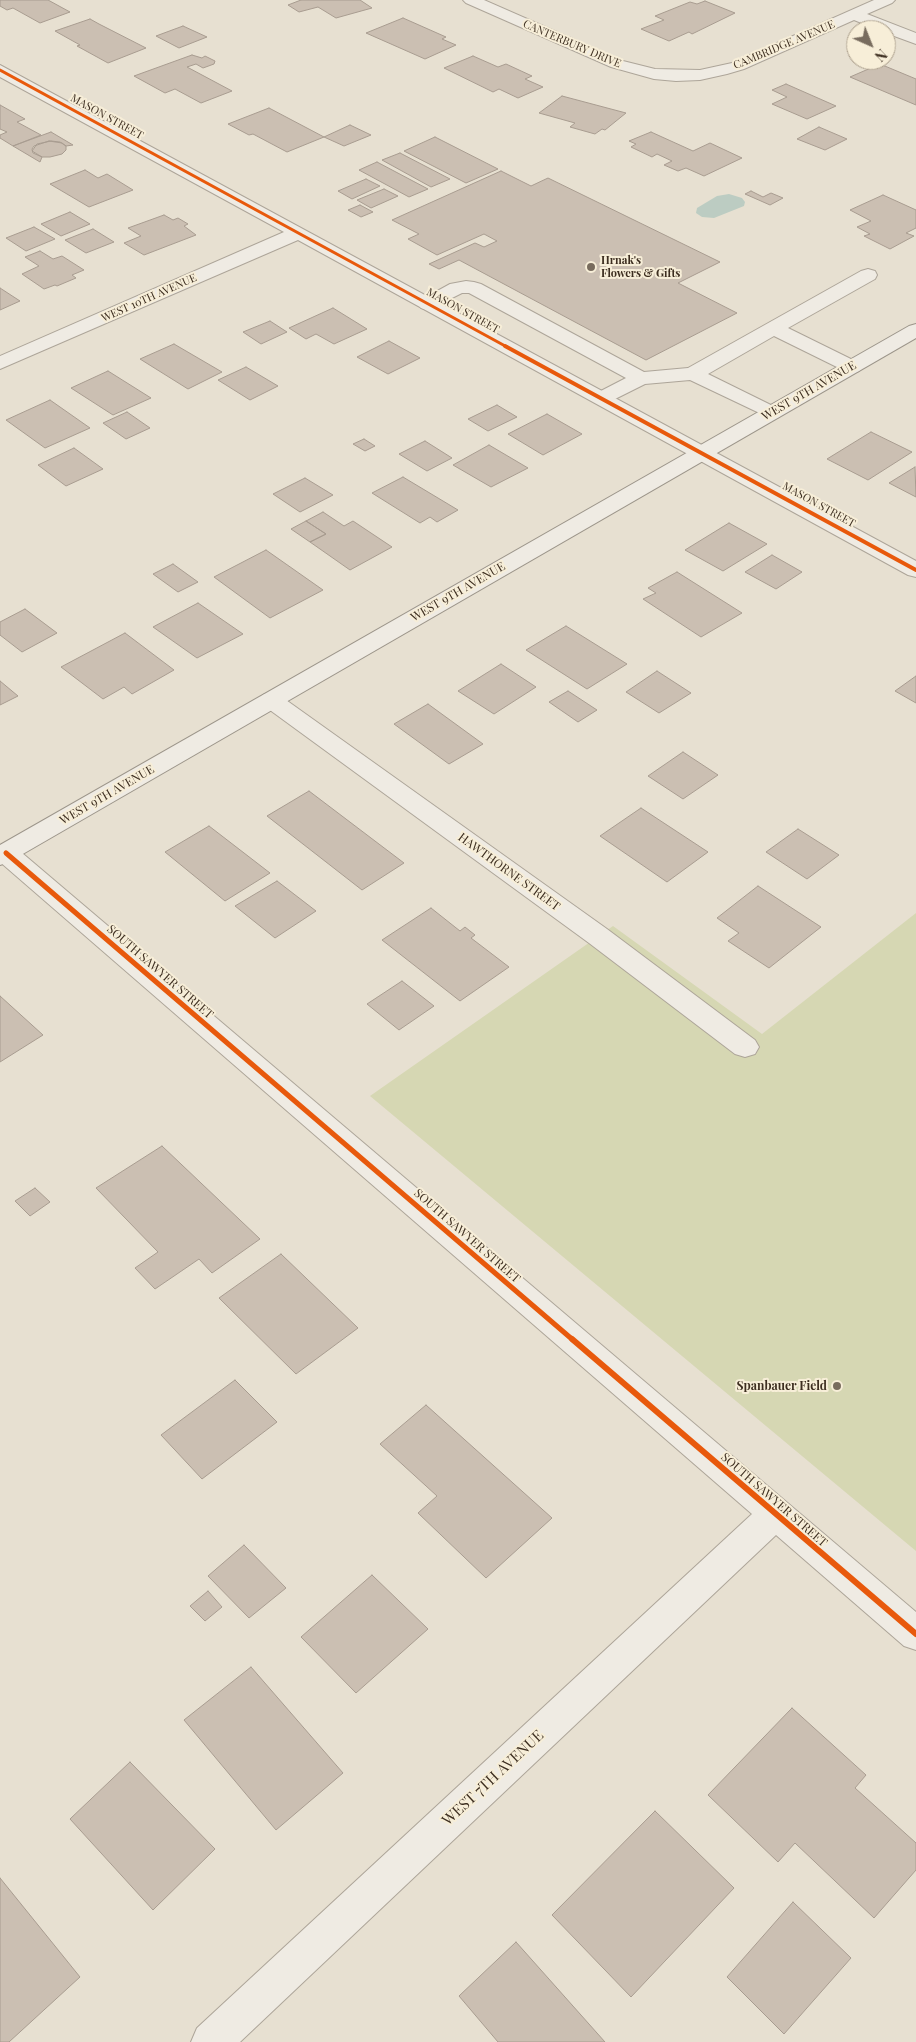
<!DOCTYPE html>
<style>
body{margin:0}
#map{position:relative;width:916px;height:2042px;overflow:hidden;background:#e7e0d1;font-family:"Playfair Display",serif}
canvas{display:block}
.north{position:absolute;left:846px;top:20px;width:50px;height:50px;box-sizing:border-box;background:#f7eed8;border:1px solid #ada18e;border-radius:50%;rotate:136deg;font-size:14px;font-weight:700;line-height:20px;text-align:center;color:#3d2e20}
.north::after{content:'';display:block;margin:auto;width:18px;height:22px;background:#786c5e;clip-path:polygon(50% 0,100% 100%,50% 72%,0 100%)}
</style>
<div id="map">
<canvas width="916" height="2042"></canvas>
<div class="north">N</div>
</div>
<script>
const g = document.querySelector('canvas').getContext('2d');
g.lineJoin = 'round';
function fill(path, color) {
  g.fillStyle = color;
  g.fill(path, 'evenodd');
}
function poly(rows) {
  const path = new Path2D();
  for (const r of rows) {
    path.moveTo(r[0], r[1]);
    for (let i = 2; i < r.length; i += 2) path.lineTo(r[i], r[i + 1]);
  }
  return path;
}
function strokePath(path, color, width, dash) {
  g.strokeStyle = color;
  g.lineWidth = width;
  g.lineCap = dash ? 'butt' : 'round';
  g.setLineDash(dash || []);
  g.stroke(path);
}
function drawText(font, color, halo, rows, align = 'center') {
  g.font = font + ' "Playfair Display",serif';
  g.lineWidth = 4;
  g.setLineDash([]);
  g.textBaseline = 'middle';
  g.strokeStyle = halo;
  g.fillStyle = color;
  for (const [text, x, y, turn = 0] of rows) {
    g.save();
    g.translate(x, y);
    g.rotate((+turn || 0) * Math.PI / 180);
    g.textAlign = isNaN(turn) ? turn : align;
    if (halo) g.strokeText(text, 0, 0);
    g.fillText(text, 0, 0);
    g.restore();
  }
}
fill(poly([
 [916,913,916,1551,370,1096,613,926,762,1034]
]), '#d6d7b3');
fill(poly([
 [729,194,742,198,745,202,744,206,714,218,702,217,696,213,697,208,717,196]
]), '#bcccc2');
const building = poly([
 [0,0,48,0,70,12,40,23,13,8,7,10,0,6,0,0],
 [301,0,360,0,372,8,336,18,318,7,299,12,288,5,301,0],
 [705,1,735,13,692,34,689,32,669,41,641,29,664,20,655,16,690,2,697,4,705,1],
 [403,18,446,37,442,39,456,45,425,59,366,33,403,18],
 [90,19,99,24,146,48,108,63,77,46,80,45,55,31,90,19],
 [183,26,207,37,179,48,156,36,183,26],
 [192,55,202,58,205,56,215,61,214,64,203,68,196,64,187,67,232,91,201,103,175,89,165,93,134,76,192,55],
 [473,56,498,67,506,64,532,76,525,79,543,87,518,98,499,89,493,92,444,68,473,56],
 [880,64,916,79,916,105,850,77,880,64],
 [786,84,836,106,807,119,772,104,787,97,772,90,786,84],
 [562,96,626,113,605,130,602,129,595,134,570,127,575,123,539,113,562,96],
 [0,105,25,119,17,122,41,135,13,146,0,138,0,135,7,132,0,129,0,105],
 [269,108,324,137,287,152,253,134,249,135,228,124,269,108],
 [350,125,371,135,344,146,324,137,350,125],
 [819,127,847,139,825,150,797,139,819,127],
 [51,132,73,145,66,146,60,142,51,141,37,144,32,151,42,157,40,162,13,146,51,132],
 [651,132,693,151,710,143,742,158,704,176,686,168,678,171,664,165,672,161,657,154,652,157,631,147,636,144,629,141,651,132],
 [435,137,498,169,466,183,404,151,435,137],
 [49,141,62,143,66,146,66,150,62,154,50,157,42,157,33,153,32,149,34,146,49,141],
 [400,153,450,179,431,187,382,160,400,153],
 [377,162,428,189,409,197,359,170,377,162],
 [85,170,98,178,107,174,133,190,89,207,50,184,85,170],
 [501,171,531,186,548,178,720,262,678,283,737,313,646,360,459,260,439,269,429,264,475,243,484,247,497,241,484,234,437,255,408,239,419,234,392,220,501,171],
 [366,179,380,186,352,199,338,191,366,179],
 [384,189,398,196,371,208,357,200,384,189],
 [751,191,763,197,771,193,783,198,770,205,745,194,751,191],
 [883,195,916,210,916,228,906,233,914,236,890,249,864,236,870,234,857,227,871,221,850,210,883,195],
 [360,205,373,212,361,217,348,210,360,205],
 [70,212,90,224,61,236,41,224,70,212],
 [164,215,173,220,178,218,188,224,184,226,196,235,144,255,124,243,141,236,128,228,164,215],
 [34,227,55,239,26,251,6,238,34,227],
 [93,229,114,242,86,253,65,240,93,229],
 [40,251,53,259,62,256,84,270,72,275,76,278,57,286,55,285,44,289,22,274,39,266,25,257,40,251],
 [0,288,20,301,0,310,0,288],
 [333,308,367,329,334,344,316,334,306,339,289,328,333,308],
 [270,321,287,332,261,344,243,332,270,321],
 [389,341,420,358,388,374,357,357,389,341],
 [174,344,222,372,188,389,140,359,174,344],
 [246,367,278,386,250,400,218,380,246,367],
 [108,371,151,398,113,415,71,388,108,371],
 [50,400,90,428,45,448,6,420,50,400],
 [497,405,517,417,488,431,468,419,497,405],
 [127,412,150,428,126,439,103,423,127,412],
 [547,414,582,434,543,455,508,434,547,414],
 [871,432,912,452,868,480,827,459,871,432],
 [364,439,375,446,365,451,353,444,364,439],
 [425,441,452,458,427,471,399,454,425,441],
 [489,445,528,468,491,487,453,465,489,445],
 [74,448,103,469,66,486,38,465,74,448],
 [915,467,916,497,889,483,915,467],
 [403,477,458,510,437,522,430,517,420,523,372,493,403,477],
 [305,478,333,495,300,512,273,494,305,478],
 [323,512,344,526,353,521,392,547,350,570,310,542,326,534,306,521,323,512],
 [306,521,326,534,310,542,291,529,306,521],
 [729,523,767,544,723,571,685,550,729,523],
 [266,550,323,590,270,618,214,577,266,550],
 [772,555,802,572,776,589,745,572,772,555],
 [173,564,198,582,178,592,153,574,173,564],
 [677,572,742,613,701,637,643,599,656,593,648,588,677,572],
 [198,603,243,634,197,658,153,627,198,603],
 [25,609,57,633,22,652,0,635,0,622,25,609],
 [566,626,627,664,587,689,526,650,566,626],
 [125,633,174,670,132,694,124,687,103,699,61,667,125,633],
 [501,664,536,687,494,714,458,691,501,664],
 [657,671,691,693,659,713,626,692,657,671],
 [916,676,916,703,895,691,916,676],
 [0,681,18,696,0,705,0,681],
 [568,691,597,710,578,722,549,702,568,691],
 [428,704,483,744,449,764,394,724,428,704],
 [683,752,718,775,683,799,648,776,683,752],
 [309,791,404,863,362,890,267,816,309,791],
 [641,808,708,852,667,882,600,836,641,808],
 [209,826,270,873,225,901,165,852,209,826],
 [798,829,839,855,807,879,766,852,798,829],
 [277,881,316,911,275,938,235,906,277,881],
 [758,886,821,927,769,968,728,941,739,933,717,918,758,886],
 [431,908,460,931,465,927,475,935,471,938,509,967,460,1001,382,940,431,908],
 [402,981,434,1006,399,1030,367,1004,402,981],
 [0,996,43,1035,0,1062,0,996],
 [162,1146,260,1239,212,1273,199,1259,155,1289,135,1268,158,1252,96,1188,162,1146],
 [35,1188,50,1202,30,1216,15,1201,35,1188],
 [281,1254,358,1328,296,1374,219,1298,281,1254],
 [235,1380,277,1422,202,1479,161,1435,235,1380],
 [426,1405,552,1518,486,1578,418,1513,437,1496,380,1444,426,1405],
 [244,1545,286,1588,249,1618,208,1576,244,1545],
 [372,1575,428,1629,356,1693,301,1637,372,1575],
 [208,1591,222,1607,205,1621,190,1606,208,1591],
 [251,1667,343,1773,276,1830,184,1720,251,1667],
 [792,1708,866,1775,855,1788,916,1843,916,1870,874,1918,795,1843,778,1862,708,1795,792,1708],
 [130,1762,215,1849,153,1910,70,1819,130,1762],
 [655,1811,734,1888,631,1997,552,1915,655,1811],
 [0,1878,80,1977,9,2042,0,2042,0,1878],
 [793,1902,851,1958,784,2034,727,1977,793,1902],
 [516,1942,605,2042,498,2042,459,1996,516,1942]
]);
fill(building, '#cbbfb2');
strokePath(building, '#a89c90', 1);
const service = poly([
 [868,269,875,271,877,275,875,279,788,328,859,363,862,367,859,371,852,373,845,371,774,336,708,374,779,409,782,413,779,417,772,419,690,380,645,384,609,402,602,404,595,402,592,398,595,394,626,378,469,293,462,293,428,310,421,308,418,304,421,300,450,284,466,281,474,282,481,284,644,372,688,368,861,271,868,269]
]);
const minor = poly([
 [463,0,484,0,623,61,655,69,700,70,732,63,874,0,895,0,892,3,867,14,916,33,916,44,886,33,886,30,879,30,854,20,744,69,727,74,700,80,676,81,654,79,611,67,466,3,463,0],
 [0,65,916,561,916,577,908,575,298,240,0,369,0,356,284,232,0,77,0,65],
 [271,692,279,695,607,929,755,1040,759,1047,755,1054,745,1057,735,1054,589,943,263,705,259,700,263,695,271,692],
 [6,844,15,847,916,1612,916,1650,904,1646,776,1535,240,2042,191,2042,197,2028,752,1514,0,862,0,846,6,844]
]);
const secondary = poly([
 [916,324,916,338,9,862,0,865,0,845,909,326,916,324]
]);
strokePath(service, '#ada599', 2);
strokePath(minor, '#ada599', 2);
strokePath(secondary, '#9c958a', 2);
fill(service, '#efebe3');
fill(minor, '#efebe3');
fill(secondary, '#efebe3');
strokePath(poly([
 [0,70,507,347]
]), '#e8590c', 3);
strokePath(poly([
 [505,346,916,570]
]), '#e8590c', 4);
strokePath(poly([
 [6,853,573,1340]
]), '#e8590c', 5);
strokePath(poly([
 [572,1339,916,1634]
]), '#e8590c', 6);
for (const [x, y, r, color] of [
 [591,267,5,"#786c5e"],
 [837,1386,5,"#786c5e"]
]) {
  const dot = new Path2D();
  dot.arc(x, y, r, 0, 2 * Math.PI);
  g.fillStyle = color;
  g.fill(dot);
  strokePath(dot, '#f7eed8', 2);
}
drawText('11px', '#3d2e20', '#f7eed8', [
 ["CANTERBURY DRIVE",572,44,23],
 ["CAMBRIDGE AVENUE",784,45,-23],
 ["MASON STREET",107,117,29],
 ["WEST 10TH AVENUE",149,298,-24],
 ["MASON STREET",463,311,29],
 ["MASON STREET",819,505,29]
]);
drawText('bold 11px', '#3d2e20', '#f7eed8', [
 ["Hrnak's",601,261],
 ["Flowers & Gifts",601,274]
], 'left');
drawText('12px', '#3d2e20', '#f7eed8', [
 ["WEST 9TH AVENUE",809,391,-30],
 ["WEST 9TH AVENUE",458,592,-30],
 ["WEST 9TH AVENUE",107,795,-30],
 ["HAWTHORNE STREET",509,872,36],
 ["SOUTH SAWYER STREET",160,972,41],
 ["SOUTH SAWYER STREET",467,1236,41],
 ["SOUTH SAWYER STREET",774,1500,41]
]);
drawText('bold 12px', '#3d2e20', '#f7eed8', [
 ["Spanbauer Field",827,1386]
], 'right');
drawText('15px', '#3d2e20', '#f7eed8', [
 ["WEST 7TH AVENUE",493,1778,-43]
]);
</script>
